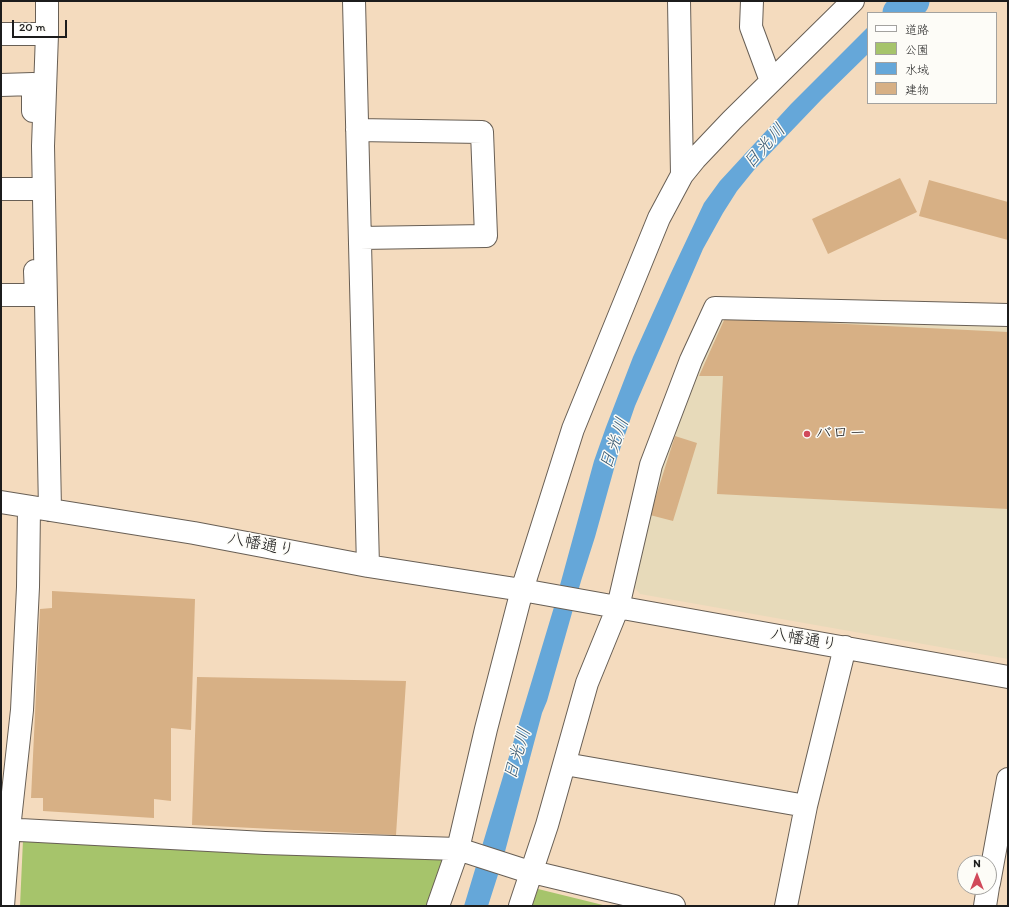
<!DOCTYPE html>
<meta charset="utf-8">
<style>
body{margin:0}
#map{position:relative;width:1009px;height:907px;overflow:hidden;background:#f4dbbe;font-family:Itim,"Klee One",sans-serif}
canvas{display:block}
.frame{position:absolute;inset:0;border:2px solid #1c1c1c;pointer-events:none}
.legend{position:absolute;left:867px;top:12px;width:130px;height:92px;box-sizing:border-box;background:#fdfcf7;border:1px solid #a3a29f;margin:0;padding:5px 7px;list-style:none;font-size:12px;color:#1c1c1c}
.legend li{display:flex;align-items:center;gap:8px;height:20px}
.legend b{width:20px;border:1px solid #a3a29f}
.north{position:absolute;left:957px;top:855px;width:40px;height:40px;box-sizing:border-box;background:#fdfcf7;border:1px solid #a3a29f;border-radius:50%;rotate:0deg;font-size:11px;font-weight:700;line-height:16px;text-align:center;color:#1c1c1c}
.north::after{content:'';display:block;margin:auto;width:14px;height:18px;background:#d1495b;clip-path:polygon(50% 0,100% 100%,50% 72%,0 100%)}
.scale{position:absolute;left:12px;top:20px;width:55px;height:18px;box-sizing:border-box;border:2px solid #1c1c1c;border-top:0;padding-left:5px;font-size:12px;line-height:14px;white-space:nowrap;color:#1c1c1c;-webkit-text-stroke:3px #fdfcf7;paint-order:stroke}
</style>
<div id="map">
<canvas width="1009" height="907"></canvas>
<div class="frame"></div>
<ul class="legend">
<li><b style="height:5px;background:#fff"></b>道路</li>
<li><b style="height:11px;background:#a6c46b"></b>公園</li>
<li><b style="height:11px;background:#65a7d9"></b>水域</li>
<li><b style="height:11px;background:#d7b085"></b>建物</li>
</ul>
<div class="north">N</div>
<div class="scale">20 m</div>
</div>
<script>
const g = document.querySelector('canvas').getContext('2d');
g.lineJoin = 'round';
function fill(path, color) {
  g.fillStyle = color;
  g.fill(path, 'evenodd');
}
function poly(rows) {
  const path = new Path2D();
  for (const r of rows) {
    path.moveTo(r[0], r[1]);
    for (let i = 2; i < r.length; i += 2) path.lineTo(r[i], r[i + 1]);
  }
  return path;
}
function strokePath(path, color, width, dash) {
  g.strokeStyle = color;
  g.lineWidth = width;
  g.lineCap = dash ? 'butt' : 'round';
  g.setLineDash(dash || []);
  g.stroke(path);
}
function drawText(font, color, halo, rows, align = 'center') {
  g.font = font + ' Itim,"Klee One",sans-serif';
  g.lineWidth = 3;
  g.setLineDash([]);
  g.textBaseline = 'middle';
  g.strokeStyle = halo;
  g.fillStyle = color;
  for (const [text, x, y, turn = 0] of rows) {
    g.save();
    g.translate(x, y);
    g.rotate((+turn || 0) * Math.PI / 180);
    g.textAlign = isNaN(turn) ? turn : align;
    if (halo) g.strokeText(text, 0, 0);
    g.fillText(text, 0, 0);
    g.restore();
  }
}
fill(poly([
 [720,318,1008,321,1008,659,640,594,630,582,664,456]
]), '#e7daba');
fill(poly([
 [23,840,448,856,430,906,20,906],
 [538,889,607,906,532,906]
]), '#a6c46b');
fill(poly([
 [868,27,868,54,822,99,754,170,737,191,723,213,703,249,635,406,617,458,595,537,581,581,547,701,542,713,503,859,488,906,464,906,554,607,594,461,606,427,633,357,670,275,704,203,720,181,791,104]
]), '#65a7d9');
strokePath(poly([
 [899,13,913,1]
]), '#65a7d9', 33);
fill(poly([
 [900,178,917,212,828,254,812,219],
 [929,180,1008,202,1008,240,919,216],
 [725,318,1008,332,1008,509,717,494,723,376,699,376],
 [675,436,697,443,673,521,650,515],
 [52,591,195,599,191,730,171,728,171,801,154,799,154,818,43,811,43,798,31,798,40,609,52,608],
 [197,677,406,681,396,835,192,825]
]), '#d7b085');
const minor = poly([
 [47,1,47,34,43,146,50,510],
 [354,1,368,566],
 [679,1,682,175],
 [752,1,751,27,771,81],
 [1,34,47,34],
 [1,85,33,84,33,111],
 [357,130,482,132,486,236,360,238],
 [1,189,33,189],
 [1,295,36,295,35,271],
 [1,502,194,533,368,566,522,590,1008,677],
 [565,764,806,806],
 [1,829,265,843,458,849,520,869,674,906],
 [989,883,1008,779],
 [3,906,9,829,22,710,28,587,29,507],
 [438,906,458,849,486,729,522,590,573,429,659,218,682,175,695,159,732,120,853,1],
 [520,906,547,825,587,683,618,607,651,465,691,360,715,308,1008,315],
 [786,906,806,806,845,647],
 [985,906,988,887]
]);
strokePath(minor, '#685f55', 24);
strokePath(minor, '#fff', 22);
for (const [x, y, r, color] of [
 [807,434,4,"#d1495b"]
]) {
  const dot = new Path2D();
  dot.arc(x, y, r, 0, 2 * Math.PI);
  g.fillStyle = color;
  g.fill(dot);
  strokePath(dot, '#fdfcf7', 1.5);
}
drawText('17px', '#1c1c1c', '#fdfcf7', [
 ["バロー",815,434]
], 'left');
drawText('17px', '#1c1c1c', '#fdfcf7', [
 ["八幡通り",261,545,11],
 ["八幡通り",804,640,10]
]);
drawText('italic 18px', '#3d5b71', '#fdfcf7', [
 ["日光川",765,147,-48],
 ["日光川",615,444,-70],
 ["日光川",518,754,-73]
]);
</script>
